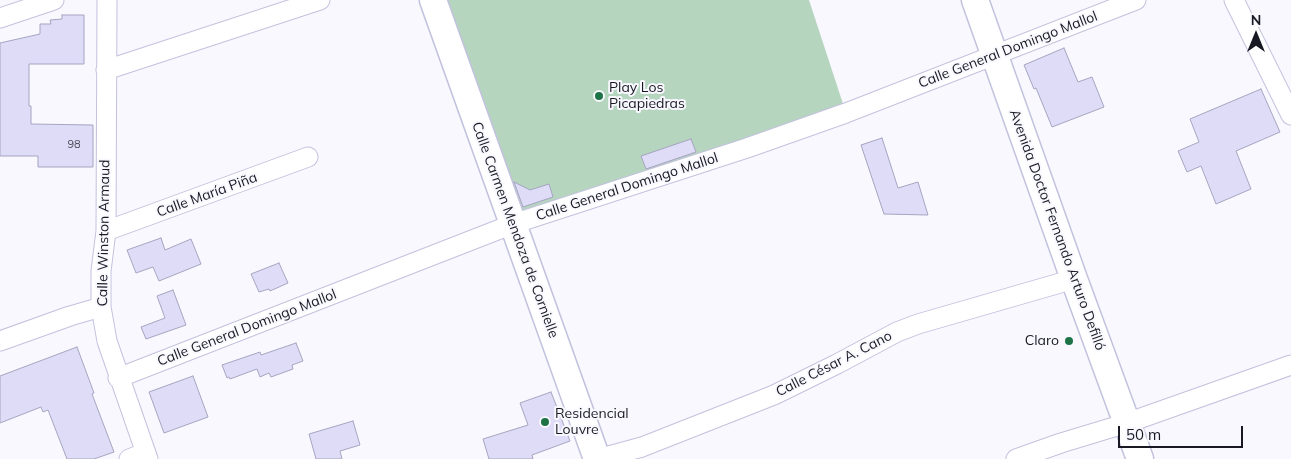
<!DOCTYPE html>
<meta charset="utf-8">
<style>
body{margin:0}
#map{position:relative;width:1291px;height:459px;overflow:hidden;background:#f8f8fe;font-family:Mulish,sans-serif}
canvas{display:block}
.north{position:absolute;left:1231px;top:10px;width:50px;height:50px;-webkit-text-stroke:4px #f8f8fe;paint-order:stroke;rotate:0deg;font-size:14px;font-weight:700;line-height:20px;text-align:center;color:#191923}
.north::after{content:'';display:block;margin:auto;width:18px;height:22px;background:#191923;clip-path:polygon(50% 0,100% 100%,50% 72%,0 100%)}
.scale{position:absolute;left:1118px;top:426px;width:125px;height:22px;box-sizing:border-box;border:2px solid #191923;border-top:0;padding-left:6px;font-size:15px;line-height:18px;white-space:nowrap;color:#191923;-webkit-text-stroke:4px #f8f8fe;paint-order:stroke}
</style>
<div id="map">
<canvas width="1291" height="459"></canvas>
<div class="north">N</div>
<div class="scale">50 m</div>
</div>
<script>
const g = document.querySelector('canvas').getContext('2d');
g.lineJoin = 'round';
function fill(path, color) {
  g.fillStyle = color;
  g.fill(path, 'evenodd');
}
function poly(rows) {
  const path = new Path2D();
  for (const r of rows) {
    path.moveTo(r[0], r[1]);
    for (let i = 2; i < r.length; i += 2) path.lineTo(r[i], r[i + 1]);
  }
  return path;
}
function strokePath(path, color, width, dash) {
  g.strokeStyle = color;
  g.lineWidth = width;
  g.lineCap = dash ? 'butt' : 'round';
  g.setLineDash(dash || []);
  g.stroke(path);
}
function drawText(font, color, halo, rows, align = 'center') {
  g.font = font + ' Mulish,sans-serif';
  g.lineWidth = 4;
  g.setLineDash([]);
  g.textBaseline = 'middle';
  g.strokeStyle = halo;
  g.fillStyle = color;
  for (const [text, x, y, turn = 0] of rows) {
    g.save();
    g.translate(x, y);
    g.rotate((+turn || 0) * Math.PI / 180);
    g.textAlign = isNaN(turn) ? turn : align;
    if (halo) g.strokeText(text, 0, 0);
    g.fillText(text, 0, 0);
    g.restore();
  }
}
fill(poly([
 [433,0,809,0,846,113,513,224]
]), '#b5d5bf');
const building = poly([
 [62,15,84,15,84,64,29,64,29,106,31,106,31,124,93,125,93,167,38,167,38,156,0,156,0,43,40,34,40,24,51,24,50,20,62,19,62,15],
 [1064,48,1078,82,1092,77,1104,107,1052,127,1036,88,1034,89,1024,65,1064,48],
 [1261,89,1280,132,1236,151,1251,189,1216,204,1201,166,1187,172,1178,151,1199,142,1190,119,1261,89],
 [882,138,898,188,918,182,928,215,884,214,861,145,882,138],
 [691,139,696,152,646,169,641,156,691,139],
 [514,182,530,190,549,184,553,197,523,207,514,182],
 [161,238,165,250,191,239,201,264,159,281,153,267,136,273,127,250,161,238],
 [279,263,288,283,270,291,269,289,259,292,251,274,279,263],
 [173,290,186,325,146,339,141,327,165,318,157,296,173,290],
 [296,343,303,361,292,365,293,369,271,377,269,373,260,377,257,369,230,379,229,377,227,378,222,365,260,352,261,355,296,343],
 [77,347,94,393,92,394,114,452,94,459,67,459,48,410,43,412,41,407,0,423,0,376,77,347],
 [193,376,208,417,164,433,149,392,193,376],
 [551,392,570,441,532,455,533,459,489,459,483,439,528,425,520,403,551,392],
 [353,421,360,445,340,451,342,459,316,459,309,434,353,421]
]);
fill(building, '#dedcf7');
strokePath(building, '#a6a4c0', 1);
const street = poly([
 [107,0,106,231,101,271,101,307,107,341,148,459],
 [1234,0,1291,115],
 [0,18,54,0],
 [106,70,320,0],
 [106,231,308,157],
 [0,341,70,316,101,307],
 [118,378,513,224,747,148,846,113,1136,0],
 [129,459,145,453],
 [598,459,642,447,774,395,837,364,897,332,918,324,1074,279],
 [1016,459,1061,443,1127,423,1291,365]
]);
const secondary = poly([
 [433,0,597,459],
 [975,0,1074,279,1140,459]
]);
strokePath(street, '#c3c2de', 21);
strokePath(secondary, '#c3c2de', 29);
strokePath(street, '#fff', 19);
strokePath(secondary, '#fff', 26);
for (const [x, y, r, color] of [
 [599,96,5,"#1d7345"],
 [1069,341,5,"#1d7345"],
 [545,422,5,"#1d7345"]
]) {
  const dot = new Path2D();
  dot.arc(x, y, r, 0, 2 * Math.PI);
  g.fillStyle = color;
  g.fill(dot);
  strokePath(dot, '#f8f8fe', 2);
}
drawText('11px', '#4a4a58', null, [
 ["98",74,145]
]);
drawText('14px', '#191923', '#f8f8fe', [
 ["Calle General Domingo Mallol",1008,50,-21],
 ["Calle General Domingo Mallol",627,187,-18],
 ["Calle María Piña",207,195,-20],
 ["Calle Carmen Mendoza de Cornielle",515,230,70],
 ["Avenida Doctor Fernando Arturo Defilló",1057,230,70],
 ["Calle Winston Armaud",104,233,-89],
 ["Calle General Domingo Mallol",247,328,-21],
 ["Calle César A. Cano",834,364,-27]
]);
drawText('14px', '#191923', '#f8f8fe', [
 ["Play Los",609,88],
 ["Picapiedras",609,104],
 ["Claro",1059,341,"right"],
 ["Residencial",555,414],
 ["Louvre",555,430]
], 'left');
</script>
